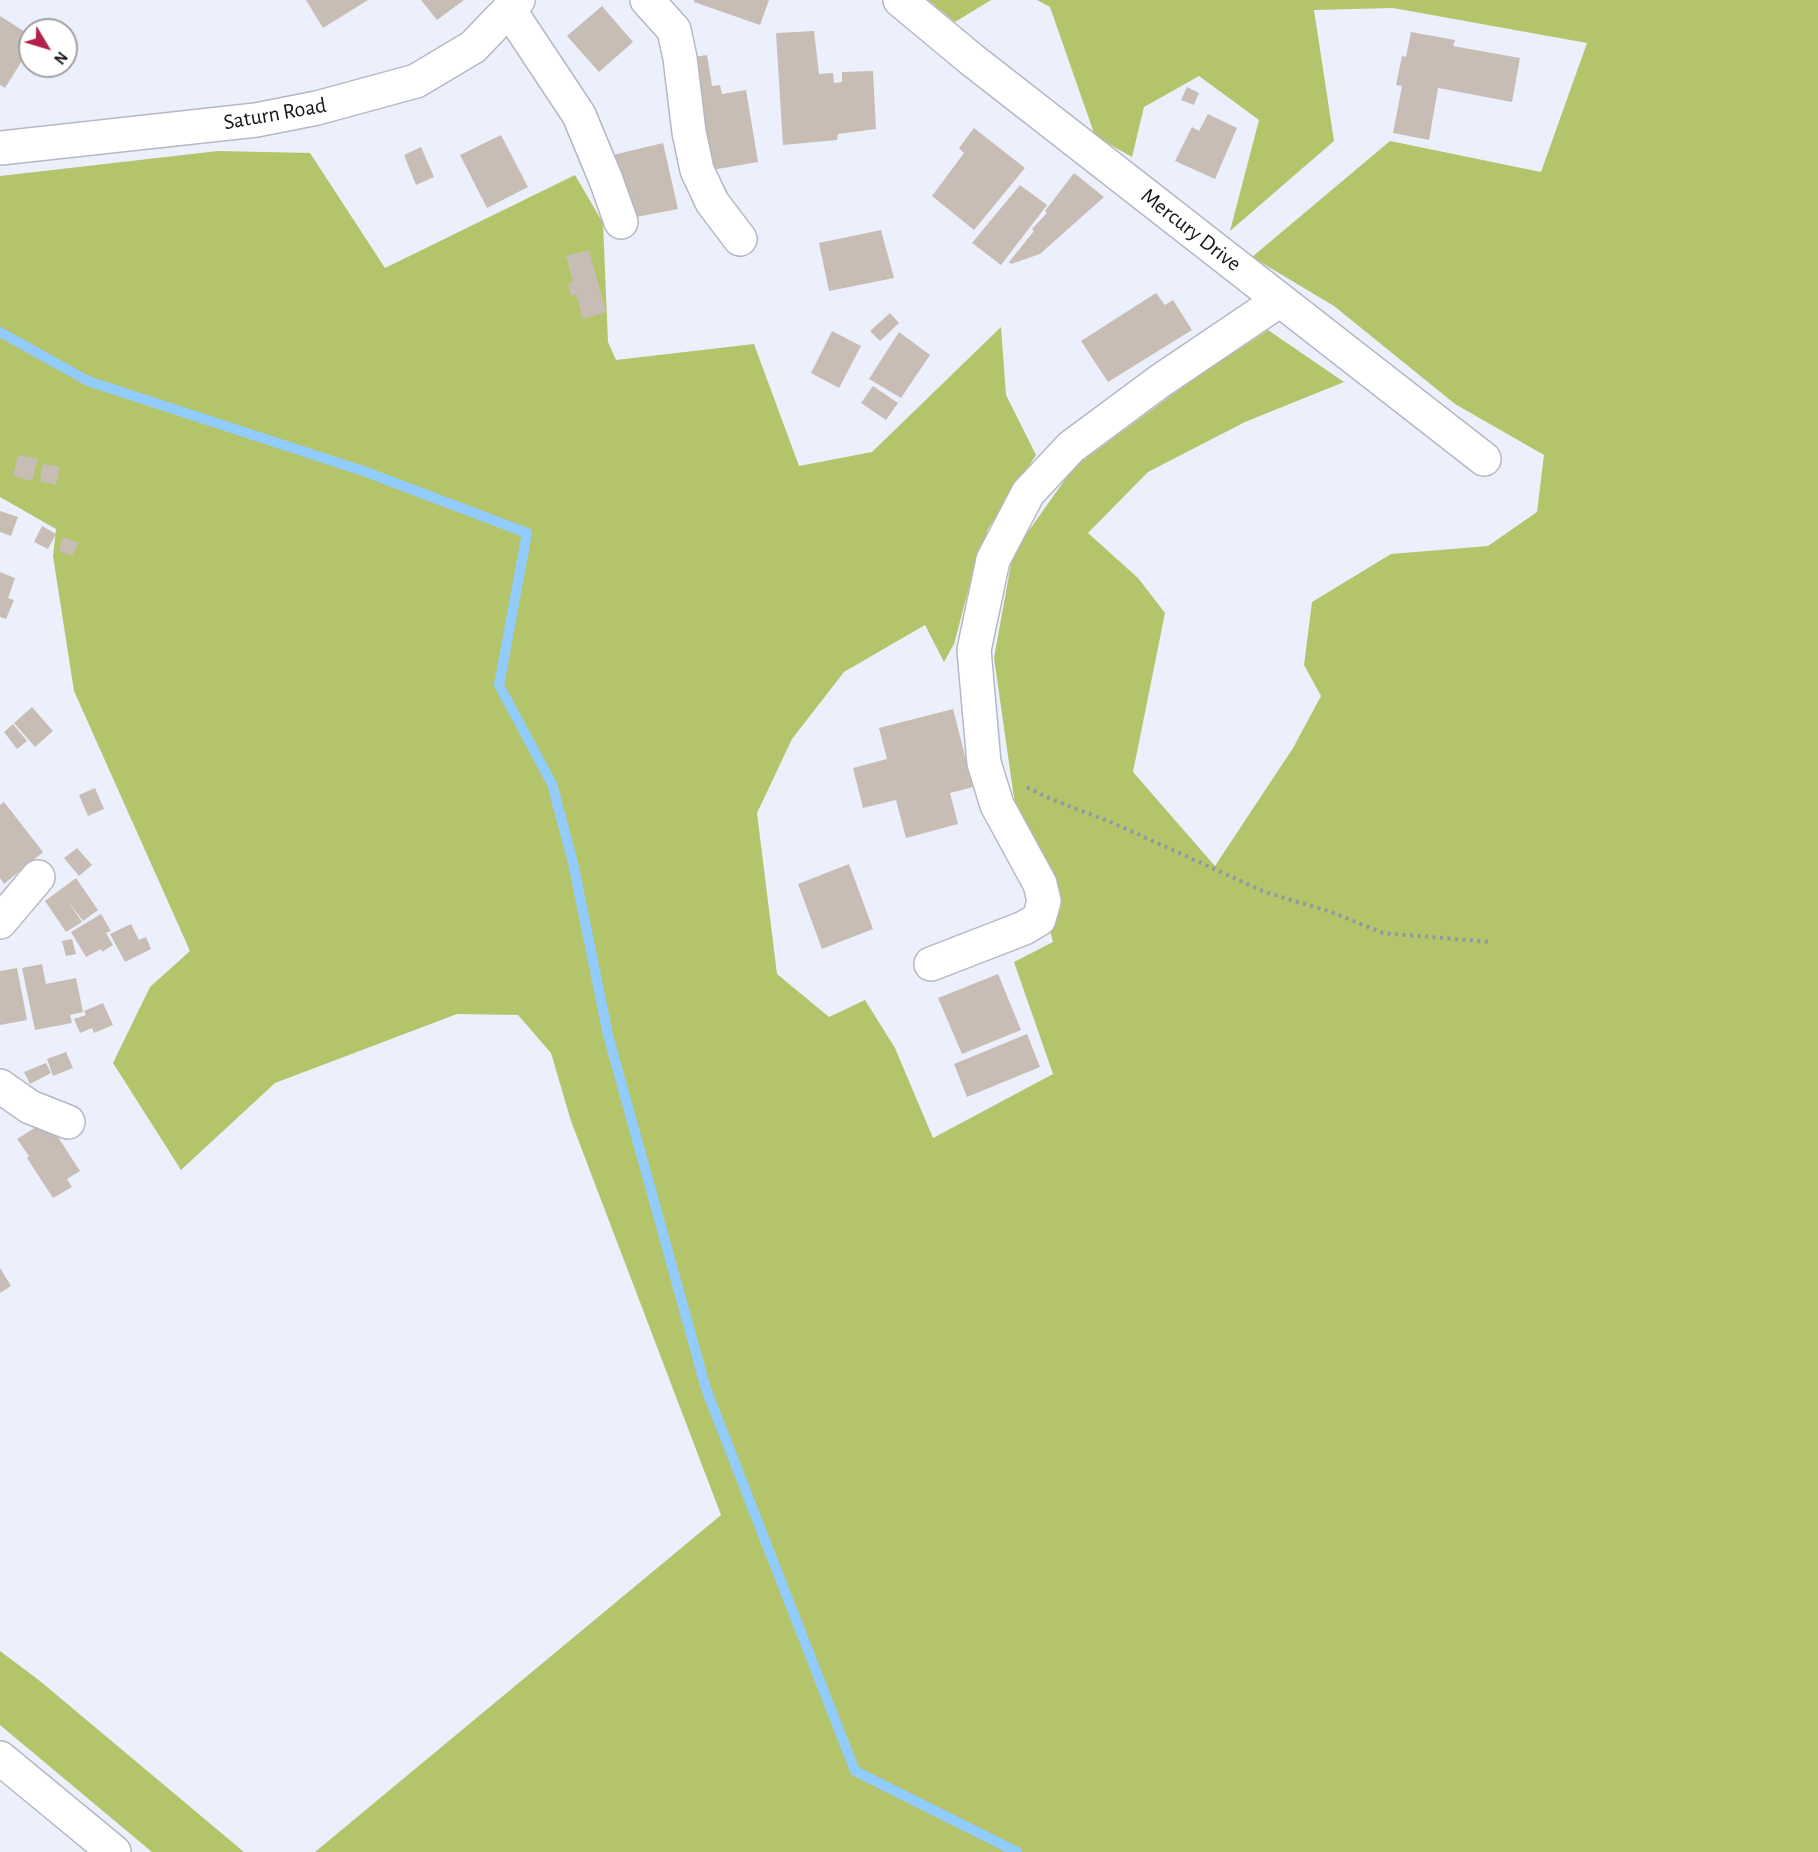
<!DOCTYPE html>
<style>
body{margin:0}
#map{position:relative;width:1818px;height:1852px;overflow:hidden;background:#ecf0fc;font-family:"Alegreya Sans",sans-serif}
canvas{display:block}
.north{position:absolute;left:18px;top:18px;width:60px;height:60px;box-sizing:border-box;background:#fff;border:2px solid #a2a2a4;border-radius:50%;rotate:128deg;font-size:16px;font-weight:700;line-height:24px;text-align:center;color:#16171b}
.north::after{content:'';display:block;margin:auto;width:21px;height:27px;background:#b2214c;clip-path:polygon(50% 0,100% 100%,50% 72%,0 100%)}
</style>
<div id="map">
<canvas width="1818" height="1852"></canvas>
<div class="north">N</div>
</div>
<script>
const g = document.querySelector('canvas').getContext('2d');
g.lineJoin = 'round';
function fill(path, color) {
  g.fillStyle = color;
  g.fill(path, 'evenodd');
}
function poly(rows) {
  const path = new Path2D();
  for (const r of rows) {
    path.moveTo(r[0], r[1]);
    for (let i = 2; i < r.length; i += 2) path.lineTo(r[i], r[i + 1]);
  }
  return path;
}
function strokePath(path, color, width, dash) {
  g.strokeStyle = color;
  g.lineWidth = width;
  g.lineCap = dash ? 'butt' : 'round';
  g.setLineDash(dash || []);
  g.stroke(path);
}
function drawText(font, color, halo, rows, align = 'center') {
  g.font = font + ' "Alegreya Sans",sans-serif';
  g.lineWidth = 6;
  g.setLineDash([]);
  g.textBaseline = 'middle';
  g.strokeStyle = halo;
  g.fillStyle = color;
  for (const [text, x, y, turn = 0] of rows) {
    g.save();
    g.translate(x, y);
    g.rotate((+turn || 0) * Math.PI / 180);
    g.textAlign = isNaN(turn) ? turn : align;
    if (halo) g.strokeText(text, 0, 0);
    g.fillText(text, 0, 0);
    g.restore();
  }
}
fill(poly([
 [928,0,991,0,955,22],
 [1037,0,1818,0,1818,1852,315,1852,721,1515,571,1121,551,1053,518,1015,457,1014,275,1083,181,1170,113,1063,150,987,190,951,74,691,53,556,56,529,0,497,0,176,218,151,310,153,385,268,575,175,603,223,608,342,616,360,754,344,799,466,872,452,1001,327,1006,395,1036,455,988,529,970,584,954,644,944,662,925,625,844,672,792,739,757,813,777,974,829,1017,865,1000,895,1048,933,1138,1053,1074,1014,962,1053,942,1015,805,994,658,1013,553,1074,467,1195,378,1268,330,1344,382,1245,422,1148,472,1088,533,1138,578,1165,613,1133,772,1215,866,1293,748,1321,696,1304,665,1312,602,1391,554,1488,546,1537,512,1544,455,1455,404,1334,306,1252,257,1390,141,1541,172,1587,43,1393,8,1314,10,1334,141,1230,231,1259,120,1199,76,1144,107,1132,157,1095,136,1050,7],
 [0,1651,40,1681,244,1852,152,1852,0,1725]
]), '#b4c46b');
strokePath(poly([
 [0,332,88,381,366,472,527,533,499,685,552,784,573,863,608,1035,706,1389,855,1771,1017,1852]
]), '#91ccfd', 10);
fill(poly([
 [306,0,368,0,323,28],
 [421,0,464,0,437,20],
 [694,0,769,0,760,25,694,2],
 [602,6,633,42,599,72,567,36],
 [0,16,30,35,30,48,5,88,0,85],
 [814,31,819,74,833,73,834,83,842,82,842,72,873,71,876,129,838,134,837,140,783,145,776,33],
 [1411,32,1455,40,1453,46,1520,58,1512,102,1438,88,1429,140,1393,133,1402,86,1396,85,1402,56,1406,57],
 [707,55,712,86,720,85,722,94,746,90,758,162,706,171,687,58],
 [1187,87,1199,93,1194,105,1181,100],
 [1208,114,1237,128,1215,179,1175,161,1192,127,1199,131],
 [974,128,1025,168,974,230,932,196,964,153,959,148],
 [501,135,528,187,487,208,460,155],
 [663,143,678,209,626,219,613,155],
 [421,147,434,177,416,185,404,155],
 [1074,173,1104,197,1040,254,1011,264,1009,262,1034,231,1032,229,1047,213,1045,211],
 [1020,185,1047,205,1001,265,972,243],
 [881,230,894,278,829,291,819,243],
 [589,250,606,312,583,319,576,294,571,296,568,284,573,282,566,256],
 [1156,293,1165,305,1173,300,1192,330,1108,382,1081,341],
 [890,313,899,323,880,341,870,331],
 [832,331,861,346,839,388,811,373],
 [899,332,930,355,901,398,869,379],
 [873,386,898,403,886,420,861,403],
 [18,455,38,459,32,481,13,476],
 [43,464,60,467,56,485,40,481],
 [0,511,18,517,11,536,0,532],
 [42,526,56,534,48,549,34,542],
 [63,537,79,543,72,556,59,551],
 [0,572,15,578,8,598,14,600,6,619,0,617],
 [32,707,53,731,35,747,14,723],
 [953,709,973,787,950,793,958,824,906,838,896,800,863,808,853,768,887,759,879,728],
 [13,724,27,741,17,749,4,732],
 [95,788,104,809,88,816,79,795],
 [4,802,43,852,4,884,0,878,0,805],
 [77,848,92,865,79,876,64,858],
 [849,864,873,929,822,949,798,884],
 [76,878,98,910,83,921,67,900,82,922,66,932,45,901],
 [101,914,111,931,106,933,113,945,102,952,101,949,86,957,71,932],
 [131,924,139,940,146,937,151,949,125,962,110,934],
 [72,939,76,954,66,956,62,941],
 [42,964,46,984,76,978,83,1012,70,1015,72,1023,35,1030,22,968],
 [17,968,27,1020,0,1025,0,971],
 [998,974,1021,1030,962,1054,938,998],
 [103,1003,113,1025,94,1033,92,1028,80,1033,74,1019,86,1015,84,1011],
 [1027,1034,1040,1067,967,1097,954,1064],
 [66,1052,73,1068,53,1076,47,1059],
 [46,1063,51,1073,30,1084,24,1072],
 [47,1120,80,1171,67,1179,72,1187,53,1198,27,1158,29,1156,17,1139],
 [0,1268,11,1286,0,1293]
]), '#c8bdb5');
const minor = poly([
 [647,0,674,30,680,58,689,132,697,170,712,202,740,239],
 [900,0,971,59,1484,459],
 [510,11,579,115,606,180,621,222],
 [0,148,256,120,317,108,416,81,473,47,518,0],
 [0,922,38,877],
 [931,964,1024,928,1039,919,1044,901,1040,884,997,805,984,763,974,650,993,560,1028,493,1071,447,1160,381,1280,300],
 [0,1086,30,1107,68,1122],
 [0,1758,114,1852]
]);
strokePath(minor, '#b5b8c4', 36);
strokePath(poly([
 [1027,787,1046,797,1113,823,1265,892,1331,912,1383,933,1490,942]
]), '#9597a0', 4, [3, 4.5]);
strokePath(minor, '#fff', 33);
drawText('22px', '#16171b', '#fff', [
 ["Saturn Road",275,114,-10],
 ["Mercury Drive",1191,230,38]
]);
</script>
